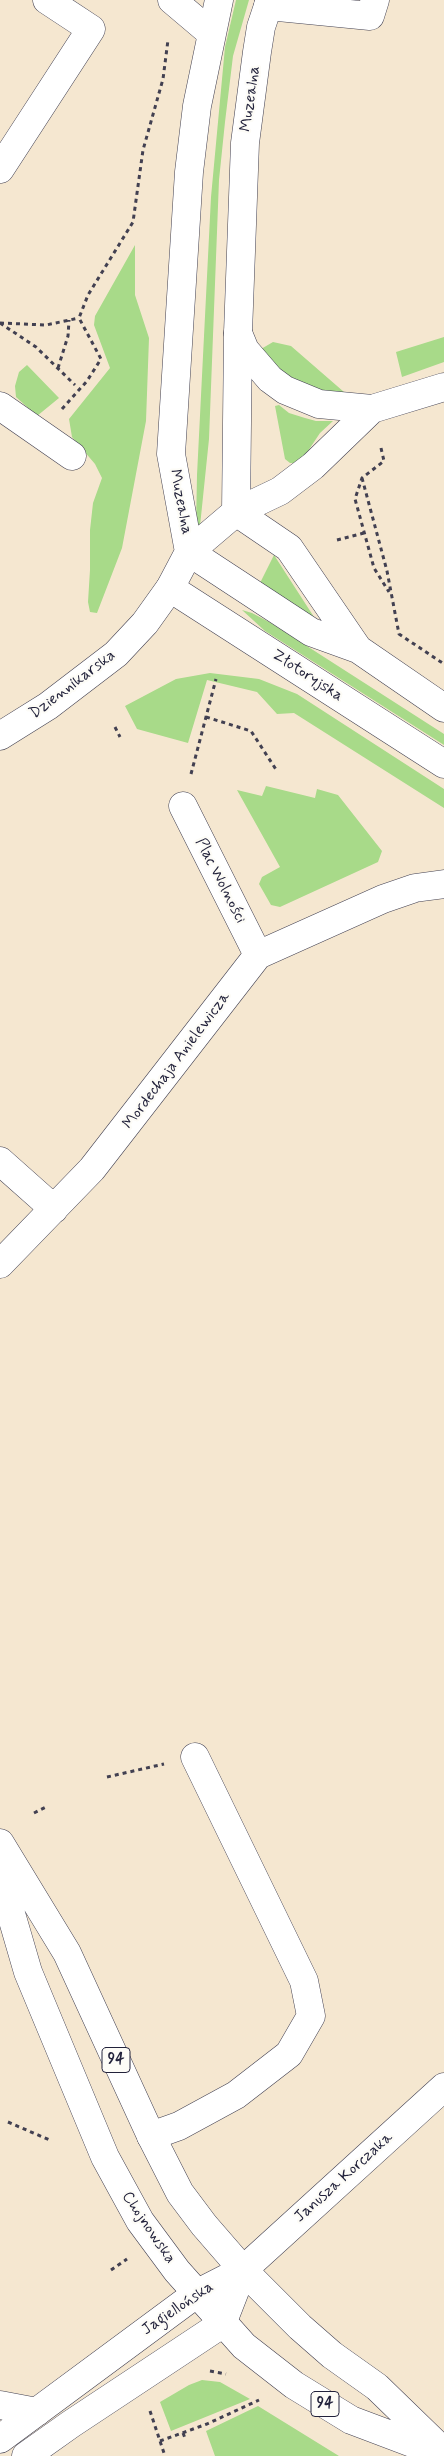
<!DOCTYPE html>
<meta charset="utf-8">
<style>
body{margin:0}
canvas{display:block;background:#f5e7d0}
</style>
<canvas width="444" height="2456"></canvas>
<script>
const g = document.querySelector('canvas').getContext('2d');
g.lineJoin = 'round';
function fill(path, color) {
  g.fillStyle = color;
  g.fill(path, 'evenodd');
}
function poly(rows) {
  const path = new Path2D();
  for (const r of rows) {
    path.moveTo(r[0], r[1]);
    for (let i = 2; i < r.length; i += 2) path.lineTo(r[i], r[i + 1]);
  }
  return path;
}
function strokePath(path, color, width, dash) {
  g.strokeStyle = color;
  g.lineWidth = width;
  g.lineCap = dash ? 'butt' : 'round';
  g.setLineDash(dash || []);
  g.stroke(path);
}
function drawText(font, color, halo, rows, align = 'center') {
  g.font = font + ' Mynerve,sans-serif';
  g.lineWidth = 4.5;
  g.setLineDash([]);
  g.textBaseline = 'middle';
  g.strokeStyle = halo;
  g.fillStyle = color;
  for (const [text, x, y, turn = 0] of rows) {
    g.save();
    g.translate(x, y);
    g.rotate((+turn || 0) * Math.PI / 180);
    g.textAlign = isNaN(turn) ? turn : align;
    if (halo) g.strokeText(text, 0, 0);
    g.fillText(text, 0, 0);
    g.restore();
  }
}
fill(poly([
 [236,0,249,0,233,56,225,122,219,180,209,439,200,526,196,526,197,475,211,197,225,47],
 [135,245,135,295,149,338,146,421,122,548,97,613,90,612,88,602,90,570,90,530,93,503,102,478,95,464,72,437,69,419,110,368,94,325,95,316],
 [444,337,444,362,402,377,396,352],
 [273,342,291,346,344,392,316,393,290,384,261,349],
 [27,365,59,398,37,416,16,397,15,386,19,372],
 [279,405,289,413,305,418,316,421,333,421,320,433,302,460,297,463,290,463,285,459,275,406],
 [274,555,314,617,260,583],
 [242,610,252,613,271,623,444,734,444,745,265,631],
 [210,673,259,679,297,694,444,789,444,808,294,713,277,714,257,692,207,680,188,743,137,729,125,706,176,679],
 [266,786,315,798,317,789,338,795,382,851,378,862,280,907,271,905,259,884,262,877,280,867,237,790,262,796],
 [202,2380,220,2382,250,2399,171,2431,160,2402,189,2385],
 [258,2406,339,2456,215,2456,206,2431]
]), '#a8da89');
const minor = poly([
 [172,0,211,33],
 [268,6,370,16,375,0],
 [0,169,91,29,47,0],
 [238,333,245,350,270,379,285,390,319,404,372,409,444,387],
 [0,406,72,456],
 [236,512,289,548,358,649],
 [236,512,280,491,313,466,372,409],
 [189,552,311,632,358,649,444,708],
 [170,588,444,764],
 [183,806,258,955],
 [0,1161,54,1209],
 [0,1264,92,1169,258,955,383,899,415,888,444,884],
 [151,2136,179,2126,236,2095,289,2054,311,2016,304,1981,195,1757],
 [0,2405,37,2412],
 [0,2439,196,2294,243,2270,444,2087],
 [26,2456,71,2424,222,2324,243,2270]
]);
const major = poly([
 [189,552,171,454,189,172,197,106,219,0],
 [0,736,48,706,116,654,145,623,170,588,189,552,236,512,238,333,245,143,257,52,261,27,270,0],
 [0,1843,67,1953,151,2136,180,2193,204,2225,243,2270,300,2327,332,2355,377,2387,441,2449],
 [0,1876,28,1972,105,2157,140,2221,177,2271,244,2346,294,2385,351,2420,444,2455]
]);
strokePath(minor, '#424051', 29);
strokePath(major, '#424051', 29);
strokePath(poly([
 [0,323,36,347,75,385],
 [0,323,46,325,79,318],
 [58,368,68,336,69,320],
 [62,409,87,381,101,359,79,318,88,295,133,222,143,150,163,79,168,40],
 [381,448,384,461,362,478,355,499,374,568,389,592],
 [362,478,387,571,399,634,444,664],
 [337,540,364,533],
 [206,717,251,731,277,771],
 [115,727,120,737],
 [191,774,216,679],
 [107,1777,164,1764],
 [34,1813,46,1807],
 [8,2122,52,2141],
 [111,2270,127,2259],
 [210,2371,226,2374],
 [150,2411,165,2456],
 [183,2433,185,2438],
 [160,2441,207,2424,259,2400]
]), '#424051', 3, [4, 4]);
strokePath(minor, '#fff', 28);
strokePath(major, '#fff', 28);
for (const [x, y, w] of [
 [116,2060,28],
 [325,2404,28]
]) {
  const box = new Path2D();
  box.roundRect(x - w / 2, y - 12.5, w, 25, 4);
  g.fillStyle = '#fdfcf7';
  g.fill(box);
  strokePath(box, '#22223b', 1);
}
drawText('bold 15px', '#22223b', null, [
 ["94",116,2060],
 ["94",325,2404]
]);
drawText('16px', '#22223b', '#fdfcf7', [
 ["Muzealna",251,99,-82],
 ["Muzealna",180,502,79],
 ["Złotoryjska",307,676,33],
 ["Dziennikarska",73,685,-37],
 ["Plac Wolności",220,881,63],
 ["Mordechaja Anielewicza",177,1061,-53],
 ["Janusza Korczaka",344,2178,-42],
 ["Chojnowska",148,2228,56],
 ["Jagiellońska",178,2309,-34]
]);
</script>
